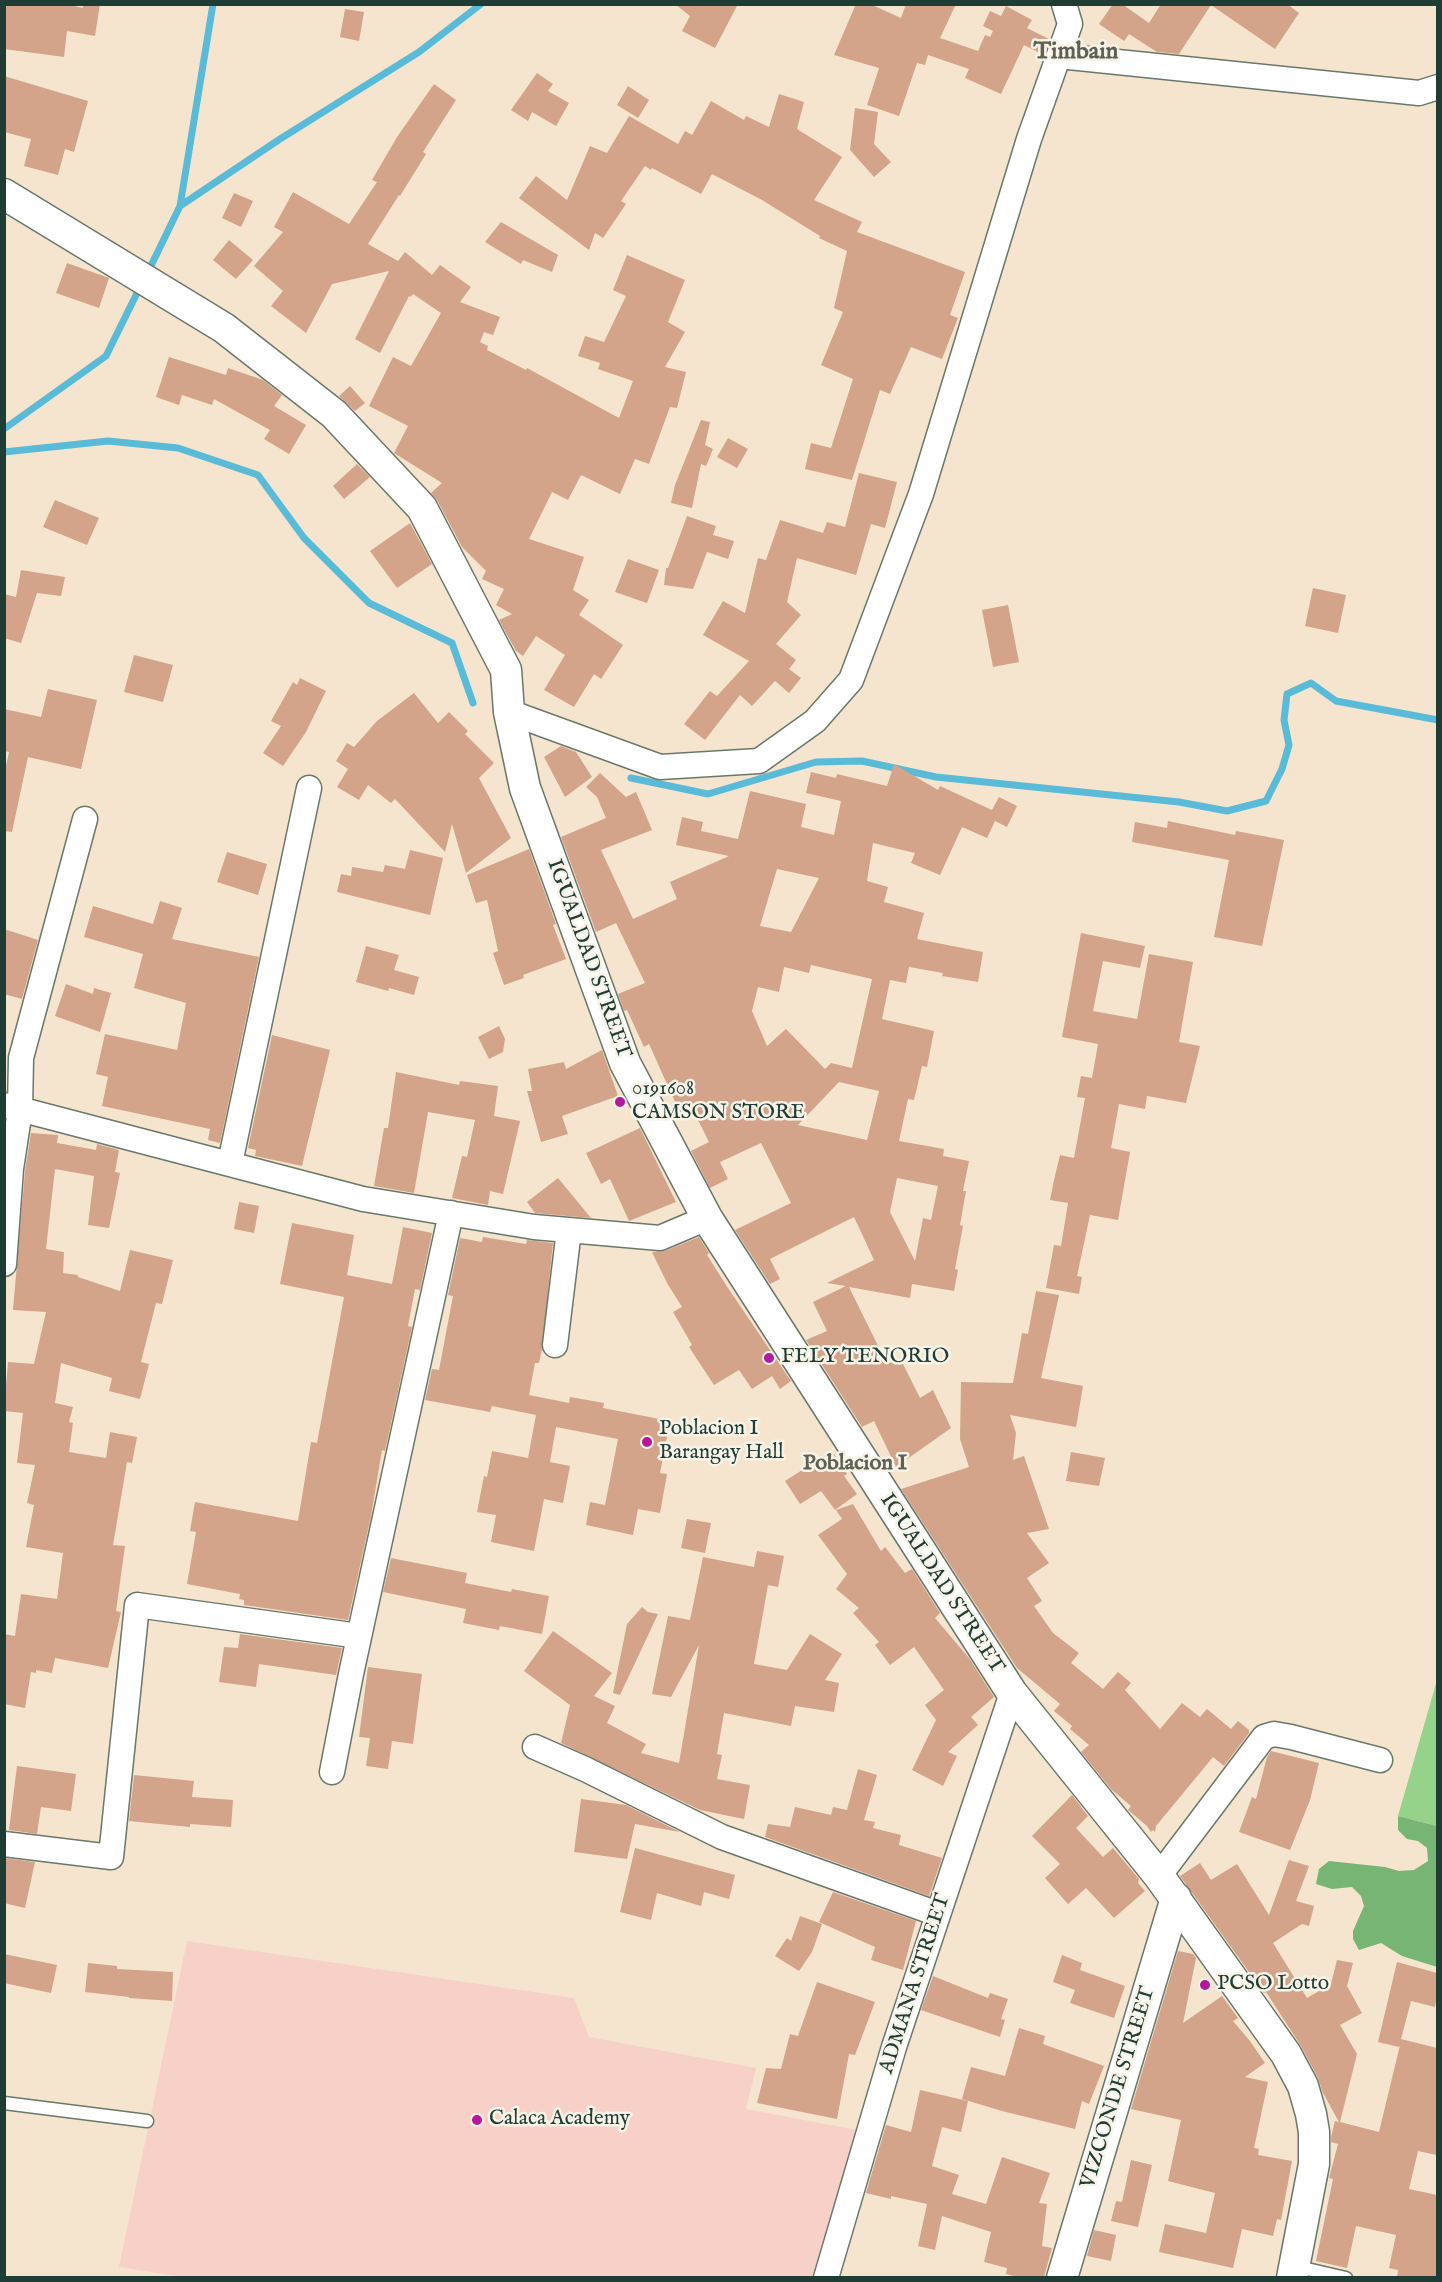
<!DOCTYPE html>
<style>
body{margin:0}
#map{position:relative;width:1442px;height:2282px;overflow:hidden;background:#f5e5cf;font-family:"IM FELL English",serif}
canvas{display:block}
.frame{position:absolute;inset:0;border:6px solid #1f3d34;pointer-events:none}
</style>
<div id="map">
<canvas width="1442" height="2282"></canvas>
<div class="frame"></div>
</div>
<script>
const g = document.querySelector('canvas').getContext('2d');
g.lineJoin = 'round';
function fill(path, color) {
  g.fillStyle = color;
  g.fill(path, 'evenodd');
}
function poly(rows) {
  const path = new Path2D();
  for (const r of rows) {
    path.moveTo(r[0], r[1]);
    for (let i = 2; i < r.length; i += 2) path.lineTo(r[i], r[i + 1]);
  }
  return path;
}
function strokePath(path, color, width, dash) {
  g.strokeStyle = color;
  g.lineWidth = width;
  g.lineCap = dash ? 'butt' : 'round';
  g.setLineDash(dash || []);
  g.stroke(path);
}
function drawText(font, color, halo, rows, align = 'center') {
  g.font = font + ' "IM FELL English",serif';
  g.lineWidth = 5;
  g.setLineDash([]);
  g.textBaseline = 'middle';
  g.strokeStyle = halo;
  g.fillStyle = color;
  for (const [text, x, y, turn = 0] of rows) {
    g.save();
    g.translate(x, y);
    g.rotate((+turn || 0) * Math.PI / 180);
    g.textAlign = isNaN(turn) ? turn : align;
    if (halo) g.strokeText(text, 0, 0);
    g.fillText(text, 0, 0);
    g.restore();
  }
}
fill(poly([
 [187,1941,574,1998,589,2037,756,2068,746,2109,862,2131,813,2277,187,2278,119,2267]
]), '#f7d1c8');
fill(poly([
 [1437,1680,1437,1826,1398,1816]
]), '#94d389');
fill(poly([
 [1398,1816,1437,1826,1437,1967,1402,1956,1381,1943,1359,1950,1353,1939,1353,1931,1364,1906,1361,1896,1352,1887,1332,1889,1316,1884,1319,1869,1329,1861,1385,1867,1399,1871,1414,1870,1428,1861,1427,1848,1418,1841,1407,1839,1398,1830]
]), '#77b575');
strokePath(poly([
 [180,206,280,139,419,52,481,4],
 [148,272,180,206,213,4],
 [4,429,106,356,141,285],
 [4,452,108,441,178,448,258,475,304,538,369,603,452,643,473,703],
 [631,778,708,794,816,762,862,761,936,777,1179,802,1227,811,1266,801,1282,769,1289,745,1284,720,1287,694,1311,683,1336,701,1438,720]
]), '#59bbd7', 7);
fill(poly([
 [4,4,65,4,83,8,83,4,100,4,95,36,67,31,64,57,4,49],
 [675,4,738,4,715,48,682,31,690,16],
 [856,4,870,4,901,18,906,4,956,4,940,38,978,51,985,35,990,37,993,31,983,26,990,11,1001,16,1006,6,1032,20,1027,28,1049,39,1044,55,1024,45,1001,94,965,78,969,69,928,55,925,65,917,63,899,116,867,105,879,68,834,55],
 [1113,4,1122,4,1149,23,1161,4,1287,4,1299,13,1275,49,1211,5,1179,54,1157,52,1129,34,1124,41,1099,24],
 [345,9,364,12,359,41,340,37],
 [537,73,553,84,548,91,569,103,556,126,532,112,528,121,511,110],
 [4,76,88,101,74,152,65,149,58,175,24,166,31,139,4,132],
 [434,84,456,100,423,152,426,154,400,196,399,195,368,244,398,261,405,252,432,275,440,265,471,287,460,302,500,317,493,335,484,332,480,342,488,346,487,350,526,370,527,368,619,418,633,381,598,369,600,363,578,356,585,336,604,342,626,296,613,290,627,255,685,280,668,322,685,332,665,367,686,372,677,408,670,407,649,464,635,459,620,494,581,475,568,500,552,492,529,539,584,557,573,590,589,600,579,615,623,645,601,679,594,674,574,707,544,690,565,655,536,636,523,656,516,651,499,620,512,614,496,605,504,589,482,579,486,571,462,547,437,500,431,493,442,483,394,453,408,426,369,406,393,357,411,366,441,313,413,294,411,297,409,296,380,353,355,339,389,271,332,284,306,333,271,306,283,291,254,266,283,232,274,227,293,192,349,224,377,182,372,180,397,137],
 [628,86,649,100,638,118,617,105],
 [779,94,804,102,797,129,842,157,814,200,862,222,857,232,965,272,950,315,958,318,942,359,911,347,890,394,880,390,852,480,805,469,811,443,831,448,853,379,821,365,843,312,834,308,847,251,819,238,820,236,762,200,712,174,701,194,652,168,651,170,645,166,621,201,626,204,603,238,595,233,589,250,519,198,536,176,567,200,590,146,607,153,629,116,678,144,685,131,692,135,711,101,744,120,746,116,769,127],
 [855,108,878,112,874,144,891,162,874,177,850,150],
 [234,193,253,201,241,227,222,218],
 [501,222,558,255,552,272,523,260,521,264,485,242],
 [229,240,253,260,236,279,213,260],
 [67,263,109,278,99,308,56,293],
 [169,357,226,375,228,368,263,380,282,395,274,406,306,425,289,454,264,439,270,430,214,399,212,405,182,395,179,405,156,397],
 [350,386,365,403,355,411,339,396],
 [701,420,710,422,705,445,713,449,706,466,701,464,692,508,671,503,675,485],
 [728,438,748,449,737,468,717,457],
 [357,464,370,477,344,499,333,486],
 [859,473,897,482,885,528,871,524,856,575,797,558,787,602,801,615,776,644,796,660,789,669,801,678,789,693,775,681,752,706,740,695,705,740,684,724,710,691,717,696,749,661,703,635,723,601,745,613,758,558,766,560,780,520,823,533,827,522,845,527],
 [55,500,99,518,87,545,43,527],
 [687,516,716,526,713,535,734,541,728,559,707,552,693,589,664,585,666,568,668,568],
 [410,523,432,564,397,588,370,551],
 [628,559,659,570,647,603,615,592],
 [21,570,65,577,61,596,37,593,21,643,4,638,4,594,16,597],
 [1313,588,1346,595,1338,633,1305,626],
 [1008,605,1019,662,993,667,982,610],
 [134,655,173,665,163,702,124,692],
 [300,678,326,691,306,732,283,766,263,753,281,726,271,721,293,682,297,685],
 [48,689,97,700,81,769,28,757,12,832,4,831,4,775,9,752,4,751,4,709,41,717],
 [414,693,438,723,449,712,468,731,465,734,494,763,479,778,511,838,466,873,452,824,445,852,395,799,391,803,368,785,359,800,337,787,348,769,336,761,347,743,354,747,377,721],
 [561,746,576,752,592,777,565,797,544,757],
 [894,764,938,790,940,786,992,810,999,797,1017,806,1007,827,995,821,987,838,962,827,940,875,911,863,915,853,873,843,867,881,888,887,884,902,924,913,917,939,983,952,978,982,942,976,943,973,909,967,906,983,890,980,882,1019,934,1031,927,1067,922,1066,914,1100,908,1099,899,1141,944,1149,943,1156,969,1161,963,1191,966,1191,960,1225,963,1226,955,1269,958,1270,954,1291,912,1284,910,1298,849,1287,887,1364,900,1358,920,1398,933,1390,951,1428,896,1467,874,1421,862,1427,806,1340,827,1331,813,1302,846,1286,827,1283,874,1260,854,1217,770,1259,780,1279,770,1284,735,1230,791,1203,761,1143,720,1162,728,1179,710,1188,691,1151,709,1142,693,1110,681,1115,649,1044,644,1047,627,1010,624,1011,618,994,645,983,616,923,596,932,561,837,606,818,597,797,586,787,600,773,626,797,636,792,652,830,601,850,633,919,677,899,670,882,729,856,676,845,682,817,703,822,701,831,738,839,750,791,806,804,801,827,834,835,841,801,806,793,811,772,836,778,837,774,887,786],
 [777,869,819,878,791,932,760,926],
 [811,965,872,979,852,1068,831,1063,825,1069,786,1029,767,1046,752,1011,758,987,779,992,784,967,809,973],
 [839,1082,879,1091,867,1140,798,1125],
 [897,1178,938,1186,931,1220,923,1218,915,1261,890,1212],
 [1168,821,1235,835,1236,831,1284,840,1262,946,1214,937,1229,860,1132,842,1135,822,1167,828],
 [529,849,556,924,553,925,566,959,523,975,524,978,504,985,493,953,498,951,487,900,476,903,467,875],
 [410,850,443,858,430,915,337,892,341,874,351,876,352,867,383,872,385,865,405,869],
 [227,852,267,864,258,895,217,882],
 [160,901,182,908,172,939,259,957,220,1143,208,1140,210,1129,102,1106,108,1077,96,1074,105,1034,177,1050,186,1003,134,988,143,954,84,937,93,906,153,924],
 [4,929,38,940,22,999,4,994],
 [1081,933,1145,946,1140,968,1103,961,1093,1011,1137,1019,1149,954,1193,962,1179,1042,1200,1046,1186,1103,1147,1096,1145,1109,1119,1104,1111,1148,1130,1152,1118,1220,1090,1215,1077,1276,1082,1277,1079,1294,1046,1288,1054,1245,1061,1246,1068,1203,1050,1200,1054,1180,1060,1155,1074,1158,1085,1098,1077,1097,1081,1076,1092,1078,1098,1044,1062,1037],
 [366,946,399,955,394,970,419,977,414,995,389,988,388,991,356,982],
 [66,984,93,994,94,988,111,993,100,1032,55,1016],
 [499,1026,505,1039,503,1052,489,1059,478,1037],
 [272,1035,330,1050,302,1166,255,1156,256,1150,248,1148],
 [602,1050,618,1096,562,1116,568,1134,541,1142,527,1091,532,1091,528,1069,564,1062,566,1069],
 [396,1072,459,1085,460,1081,498,1086,494,1116,520,1121,503,1194,490,1191,488,1205,452,1198,462,1156,467,1157,475,1120,428,1112,414,1193,374,1186,384,1128,388,1128],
 [640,1128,676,1202,629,1221,610,1179,601,1184,586,1153],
 [31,1133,58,1135,57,1143,96,1150,97,1144,119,1150,115,1172,120,1173,109,1228,88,1225,94,1176,55,1169,46,1249,64,1252,63,1273,78,1275,78,1277,120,1291,130,1250,173,1260,162,1304,156,1303,141,1362,149,1364,140,1399,109,1391,112,1378,61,1363,55,1403,73,1407,69,1422,73,1423,69,1452,106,1458,110,1432,137,1437,132,1463,127,1462,113,1545,125,1546,116,1611,121,1612,108,1668,55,1658,52,1673,36,1670,36,1673,31,1672,25,1708,4,1704,4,1634,15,1636,21,1594,57,1599,63,1553,26,1547,34,1505,27,1503,35,1465,17,1463,23,1413,4,1411,8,1362,34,1364,46,1312,13,1310,25,1171],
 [558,1178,591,1218,535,1213,527,1202],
 [239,1202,259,1206,254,1233,234,1229],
 [292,1223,354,1235,347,1275,392,1284,403,1227,432,1233,420,1290,415,1289,408,1326,412,1327,385,1451,382,1450,371,1516,348,1620,244,1605,244,1600,239,1599,240,1594,187,1584,196,1532,190,1531,195,1502,298,1521,311,1442,317,1443,344,1297,280,1284],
 [483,1237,526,1244,527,1240,553,1243,542,1349,539,1363,535,1363,529,1395,569,1403,570,1397,604,1403,603,1408,670,1421,660,1473,667,1474,660,1513,638,1509,633,1535,586,1525,590,1502,605,1505,618,1439,556,1427,550,1462,570,1466,563,1503,544,1499,534,1551,491,1542,496,1515,477,1512,484,1476,487,1477,492,1451,528,1458,536,1415,492,1406,490,1412,425,1400,432,1369,439,1370,453,1296,448,1295,460,1238,482,1242],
 [699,1237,709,1253,707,1255,728,1288,791,1381,780,1389,772,1376,752,1389,739,1370,714,1385,689,1347,692,1345,673,1312,682,1307,667,1283,652,1252,665,1251],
 [1036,1291,1059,1295,1041,1378,1083,1386,1076,1427,1010,1415,1016,1433,1013,1460,1024,1456,1049,1529,1027,1533,1049,1563,1027,1578,1042,1601,1034,1606,1053,1633,1079,1653,1071,1663,1103,1689,1118,1672,1131,1683,1125,1690,1160,1729,1182,1703,1200,1717,1207,1709,1231,1729,1238,1721,1249,1730,1249,1733,1224,1766,1213,1757,1156,1826,1155,1832,1153,1830,1151,1832,1147,1826,1128,1810,1131,1806,1112,1790,1081,1752,1089,1745,1070,1729,1072,1726,1054,1711,1060,1704,1017,1668,901,1489,969,1467,960,1439,961,1382,1013,1383,1022,1333,1028,1334],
 [832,1451,847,1474,844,1476,857,1494,835,1510,821,1491,800,1504,785,1481],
 [1071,1452,1105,1458,1099,1486,1066,1481],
 [853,1504,881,1551,885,1547,905,1573,912,1569,940,1613,935,1618,969,1658,994,1697,971,1717,978,1725,948,1752,957,1756,943,1786,912,1770,936,1720,925,1705,944,1690,914,1647,890,1665,875,1645,879,1642,853,1613,859,1608,836,1589,847,1574,818,1535,842,1519,836,1510],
 [687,1519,711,1523,705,1553,681,1548],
 [757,1551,784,1556,778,1587,768,1585,754,1664,787,1670,810,1634,842,1654,825,1680,839,1683,834,1712,795,1706,791,1726,724,1713,717,1754,722,1755,717,1779,750,1785,744,1819,700,1810,561,1743,570,1705,524,1671,553,1631,612,1673,594,1696,615,1706,607,1723,646,1744,641,1753,679,1763,699,1645,671,1697,652,1694,668,1616,690,1620,703,1557,754,1567],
 [391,1558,467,1573,465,1583,511,1592,512,1589,549,1596,542,1634,500,1626,499,1630,463,1623,466,1609,383,1592],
 [642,1607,648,1612,658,1614,620,1695,613,1693,627,1624],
 [240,1634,342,1648,336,1675,259,1664,256,1687,219,1682,224,1647,238,1648],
 [368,1667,422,1674,413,1744,392,1741,388,1769,366,1766,370,1738,359,1737],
 [1271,1751,1319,1763,1310,1800,1290,1850,1239,1832,1252,1797,1256,1799,1267,1757],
 [17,1766,76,1774,71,1811,41,1807,37,1834,9,1830],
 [858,1769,877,1775,864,1820,875,1822,873,1828,901,1835,899,1845,942,1858,929,1896,765,1837,768,1824,790,1827,795,1807,831,1815,833,1807,847,1810],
 [134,1775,194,1781,192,1797,233,1800,231,1827,190,1824,190,1827,129,1821],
 [1072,1795,1088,1816,1076,1828,1103,1857,1113,1848,1139,1879,1138,1883,1145,1891,1114,1918,1086,1888,1068,1904,1045,1878,1060,1864,1032,1836],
 [581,1799,626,1805,680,1832,635,1824,627,1859,574,1852],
 [635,1848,735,1875,729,1899,704,1892,701,1906,657,1893,651,1920,620,1912],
 [4,1858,35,1862,25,1908,4,1903],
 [1289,1860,1309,1866,1296,1901,1314,1906,1309,1926,1302,1924,1273,1943,1307,1998,1331,1984,1337,1960,1353,1963,1347,1986,1362,2013,1340,2025,1357,2054,1340,2122,1379,2132,1400,2045,1399,2047,1378,2042,1397,1962,1437,1973,1437,1995,1435,2007,1411,2001,1401,2039,1437,2048,1437,2155,1418,2151,1409,2189,1437,2195,1437,2277,1397,2277,1398,2270,1389,2268,1396,2235,1356,2226,1347,2268,1316,2261,1333,2179,1329,2178,1338,2144,1331,2142,1331,2137,1335,2121,1339,2122,1323,2093,1318,2078,1301,2046,1266,1992,1264,1993,1180,1876,1200,1863,1211,1880,1237,1864,1269,1915],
 [833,1892,916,1921,903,1970,871,1960,875,1947,819,1922],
 [800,1916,822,1924,812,1952,799,1971,775,1956,787,1938,791,1941],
 [1178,1951,1193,1954,1196,1958,1183,2023,1222,1996,1238,2018,1233,2021,1250,2041,1265,2063,1245,2077,1268,2082,1254,2148,1259,2149,1258,2155,1292,2161,1281,2220,1277,2219,1273,2236,1242,2229,1233,2268,1159,2252,1165,2224,1206,2233,1215,2193,1168,2181,1181,2120,1131,2109],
 [4,1954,57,1965,51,1993,4,1983],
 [1062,1955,1082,1963,1080,1970,1125,1986,1114,2018,1070,2003,1075,1990,1053,1982],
 [88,1963,117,1966,117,1969,173,1972,172,2001,129,1998,129,1997,85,1992],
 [933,1976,988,1998,990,1993,1008,1999,1001,2019,1005,2020,1000,2037,921,2010],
 [817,1982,875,2002,855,2055,849,2054,837,2119,757,2103,766,2068,781,2069,790,2034,798,2036],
 [1019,2028,1045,2036,1043,2044,1104,2066,1089,2104,1082,2101,1075,2129,1002,2111,962,2099,971,2067,1005,2076],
 [920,2090,968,2101,961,2132,942,2127,932,2166,959,2175,952,2194,986,2204,1002,2157,1050,2173,1039,2203,1047,2204,1042,2246,1052,2248,1044,2277,1018,2277,1006,2274,1007,2268,984,2262,991,2232,942,2216,935,2250,918,2246,927,2204,891,2196,891,2199,866,2193,886,2125,911,2132],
 [1131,2160,1152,2165,1138,2227,1111,2221,1116,2201,1122,2202],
 [1094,2230,1116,2235,1111,2261,1087,2256]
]), '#d3a38a');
const service = poly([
 [4,2103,147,2121],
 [1294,2266,1346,2278]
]);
const minor = poly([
 [1059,56,1419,93,1438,87],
 [509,712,660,767,759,761,815,721,851,680,921,494,1029,139,1070,24,1064,4],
 [4,1105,363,1199,534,1227,660,1238,707,1218],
 [230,1163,309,788],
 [4,1264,11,1169,20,1110,21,1058,85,819],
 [555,1345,569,1230],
 [535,1747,585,1769,722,1837,938,1914],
 [332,1772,351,1674,451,1213],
 [4,1844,111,1857,137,1605,359,1636],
 [1159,1876,1264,1737,1274,1734,1291,1737,1380,1760],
 [826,2278,894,2047,1012,1693]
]);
const tertiary = poly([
 [4,194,224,328,334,414,422,508,506,670,509,712,525,788,625,1063,707,1218,1012,1693,1159,1876,1286,2054,1303,2086,1311,2114,1314,2132,1314,2164,1292,2278],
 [1062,2278,1176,1898]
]);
strokePath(service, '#6a786a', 15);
strokePath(minor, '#6a786a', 27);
strokePath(tertiary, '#6a786a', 33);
strokePath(service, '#fff', 12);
strokePath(minor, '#fff', 24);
strokePath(tertiary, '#fff', 30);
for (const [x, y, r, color] of [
 [620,1102,6,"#b5179e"],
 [769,1358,6,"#b5179e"],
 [647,1442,6,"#b5179e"],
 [1205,1985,6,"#b5179e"],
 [477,2120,6,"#b5179e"]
]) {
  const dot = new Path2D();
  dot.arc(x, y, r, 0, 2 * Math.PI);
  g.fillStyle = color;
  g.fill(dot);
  strokePath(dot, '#f7f3e8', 2);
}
drawText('21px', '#1f3d34', '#f7f3e8', [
 ["IGUALDAD STREET",588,959,70],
 ["IGUALDAD STREET",941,1584,57],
 ["ADMANA STREET",916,1984,-72],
 ["VIZCONDE STREET",1119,2088,-73]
]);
drawText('21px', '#1f3d34', '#f7f3e8', [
 ["0191608",632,1090],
 ["CAMSON STORE",632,1114],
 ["FELY TENORIO",781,1358],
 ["Poblacion I",659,1430],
 ["Barangay Hall",659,1454],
 ["PCSO Lotto",1217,1985],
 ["Calaca Academy",489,2120]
], 'left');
drawText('bold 22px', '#5e6152', '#f7f3e8', [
 ["Poblacion I",855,1464]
]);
drawText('bold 24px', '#5e6152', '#f7f3e8', [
 ["Timbain",1076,53]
]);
</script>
